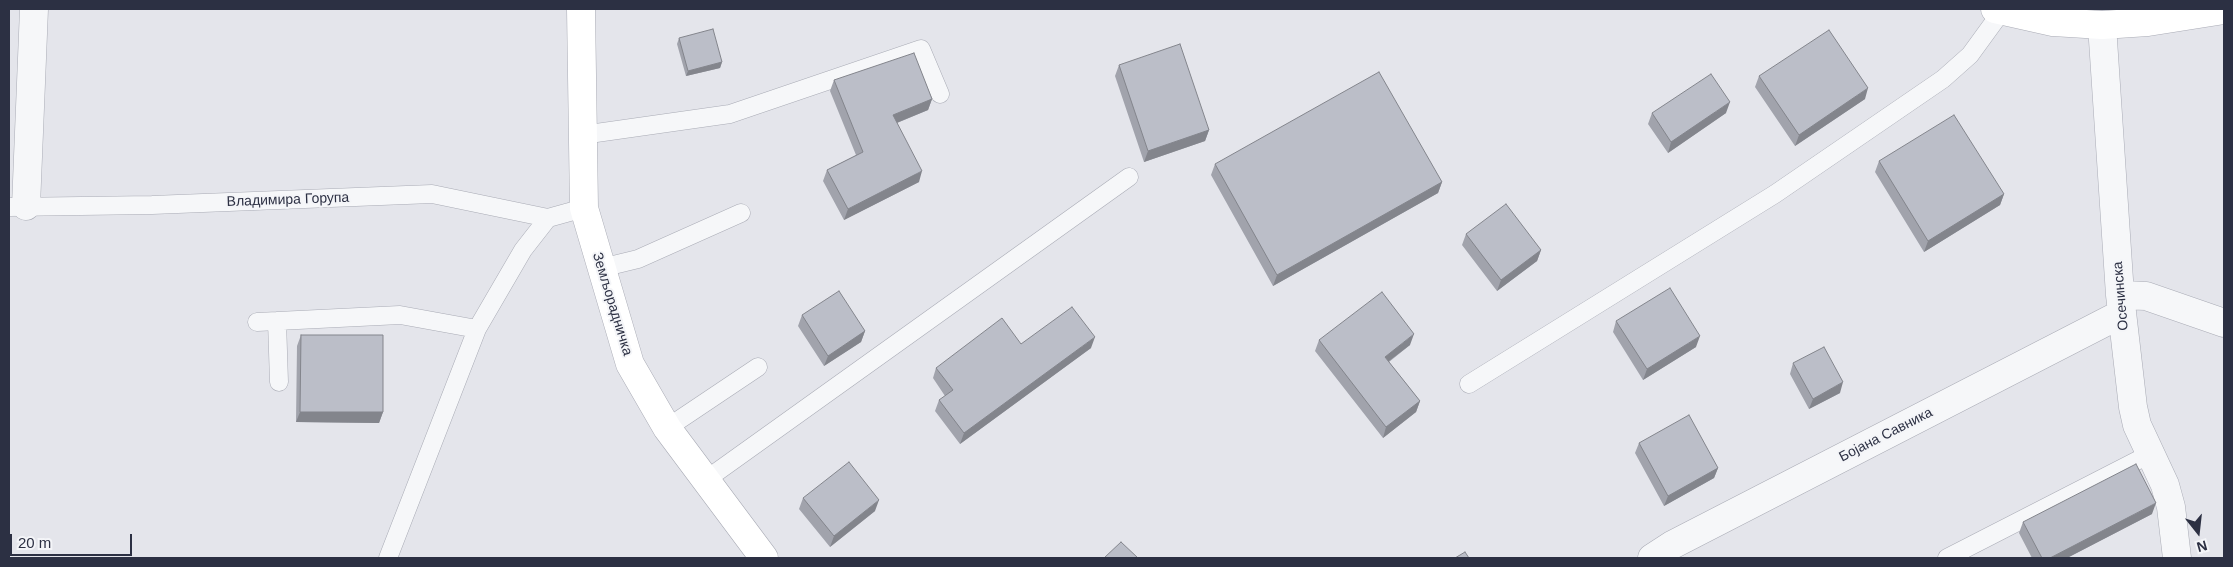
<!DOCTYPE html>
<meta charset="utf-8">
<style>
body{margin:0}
#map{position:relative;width:2233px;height:567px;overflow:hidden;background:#e4e5eb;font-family:Arial,sans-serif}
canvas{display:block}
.frame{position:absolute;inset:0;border:10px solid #2c3043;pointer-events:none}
.north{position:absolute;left:2173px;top:507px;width:50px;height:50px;-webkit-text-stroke:4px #f4f5f8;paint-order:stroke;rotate:164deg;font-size:14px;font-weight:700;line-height:20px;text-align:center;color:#2c3043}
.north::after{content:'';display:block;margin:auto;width:18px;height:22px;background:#2c3043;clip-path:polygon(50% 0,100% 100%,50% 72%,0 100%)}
.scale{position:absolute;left:10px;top:534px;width:122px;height:22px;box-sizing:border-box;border:2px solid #2c3043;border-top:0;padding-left:6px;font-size:15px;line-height:18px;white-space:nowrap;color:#2c3043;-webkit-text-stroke:4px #f4f5f8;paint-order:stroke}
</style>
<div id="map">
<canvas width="2233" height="567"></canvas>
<div class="frame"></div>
<div class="north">N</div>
<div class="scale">20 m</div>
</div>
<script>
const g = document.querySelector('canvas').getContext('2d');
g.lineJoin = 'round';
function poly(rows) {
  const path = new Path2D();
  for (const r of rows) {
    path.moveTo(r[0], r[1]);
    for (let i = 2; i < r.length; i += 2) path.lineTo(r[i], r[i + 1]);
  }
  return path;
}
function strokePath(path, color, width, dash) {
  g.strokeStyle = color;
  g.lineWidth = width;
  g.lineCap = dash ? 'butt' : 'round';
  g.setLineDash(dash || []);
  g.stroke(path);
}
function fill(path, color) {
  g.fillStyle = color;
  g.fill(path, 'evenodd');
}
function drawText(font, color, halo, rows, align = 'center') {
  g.font = font + ' Arial,sans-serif';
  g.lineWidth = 4;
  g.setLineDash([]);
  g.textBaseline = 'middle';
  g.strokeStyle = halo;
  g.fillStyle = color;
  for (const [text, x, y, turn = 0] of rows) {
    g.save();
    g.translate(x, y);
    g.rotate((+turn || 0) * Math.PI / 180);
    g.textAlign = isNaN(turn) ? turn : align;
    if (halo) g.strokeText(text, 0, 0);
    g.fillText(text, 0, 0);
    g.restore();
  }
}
const lane = poly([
 [582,135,730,114,921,49,940,94],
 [9,207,152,205,432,194,548,218],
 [601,268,638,259,741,213],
 [277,321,279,382],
 [257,322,400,315,477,329],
 [1469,384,1775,194,1943,79,1970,55,2002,11],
 [667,428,758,367],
 [707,479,1129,177],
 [388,558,477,329,523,250,548,218,584,208],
 [1947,558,2150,454]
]);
const street = poly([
 [2102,25,2120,295,2133,407,2137,425,2165,485,2171,507,2177,558],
 [26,206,34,9],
 [2120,295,2146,296,2224,323],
 [1652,558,1672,545,2121,314]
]);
const secondary = poly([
 [581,9,584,208,630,364,667,428,764,558],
 [1995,9,2053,22,2102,25,2148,22,2224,10]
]);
strokePath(lane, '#a9abb5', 19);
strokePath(street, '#a9abb5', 29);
strokePath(secondary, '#a9abb5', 29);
strokePath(lane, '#f6f7f9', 18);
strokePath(street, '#f6f7f9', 28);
strokePath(secondary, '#fff', 28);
fill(poly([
 [679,38,722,62,720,68,686,76,677,44],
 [1119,65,1209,130,1205,141,1144,162,1115,76],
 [1759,76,1865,99,1795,146,1755,87],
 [834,80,932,99,928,110,897,123,919,182,844,220,823,181,827,170,856,155,830,91],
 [1652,113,1726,113,1668,153,1648,124],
 [1879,161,2004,194,2000,205,1924,252,1875,172],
 [1215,164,1442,182,1438,193,1273,286,1211,175],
 [1466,234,1541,250,1537,261,1497,291,1462,245],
 [802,315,865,331,861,342,824,366,798,326],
 [1616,321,1696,347,1643,380,1613,332],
 [301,335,383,412,379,423,296,422,297,346],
 [1319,340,1410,345,1389,362,1420,401,1416,412,1383,438,1315,351],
 [1021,344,1091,348,960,444,935,411,939,400,945,396,933,378,936,368],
 [1793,363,1840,393,1809,409,1790,374],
 [1639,443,1718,468,1714,478,1664,506,1635,453],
 [803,498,875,511,830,547,799,509],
 [2152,514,2067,558,2032,558,2019,533,2023,522]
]), '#a1a3ac');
fill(poly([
 [722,62,720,68,686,76,688,71],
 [1868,88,1865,99,1795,146,1799,135],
 [932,99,928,110,889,126,893,115],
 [1730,102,1726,113,1668,153,1671,142],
 [1209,130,1205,141,1144,162,1148,151],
 [922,171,919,182,844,220,848,209],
 [1442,182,1438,193,1273,286,1277,275],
 [2004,194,2000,205,1924,252,1928,241],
 [1541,250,1537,261,1497,291,1501,280],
 [865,331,861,342,824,366,828,356],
 [1414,334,1410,345,1381,367,1385,357],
 [1700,336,1696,347,1643,380,1647,369],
 [1095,337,1091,348,960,444,964,433],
 [1843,382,1840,393,1809,409,1813,399],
 [1420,401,1416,412,1383,438,1386,427],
 [300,412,383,412,379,423,296,422],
 [1718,468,1714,478,1664,506,1668,496],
 [879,500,875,511,830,547,834,536],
 [2156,503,2152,514,2067,558,2050,558]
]), '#83858c');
const building = poly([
 [713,29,722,62,688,71,679,38,713,29],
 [1829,30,1868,88,1799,135,1759,76,1829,30],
 [1180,44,1209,130,1148,151,1119,65,1180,44],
 [914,53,932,99,893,115,922,171,848,209,827,170,863,152,834,80,914,53],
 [1379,72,1442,182,1277,275,1215,164,1379,72],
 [1711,74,1730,102,1671,142,1652,113,1711,74],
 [1954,115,2004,194,1928,241,1879,161,1954,115],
 [1506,204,1541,250,1501,280,1466,234,1506,204],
 [1670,288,1700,336,1647,369,1616,321,1670,288],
 [839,291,865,331,828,356,802,315,839,291],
 [1382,292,1414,334,1385,357,1420,401,1386,427,1319,340,1382,292],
 [1072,307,1095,337,964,433,939,400,953,390,936,368,1002,318,1021,344,1072,307],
 [301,335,383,335,383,412,300,412,301,335],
 [1824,347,1843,382,1813,399,1793,363,1824,347],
 [1689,415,1718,468,1668,496,1639,443,1689,415],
 [849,462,879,500,834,536,803,498,849,462],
 [2136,464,2156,503,2050,558,2042,558,2023,522,2136,464],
 [1121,542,1138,558,1104,558,1121,542],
 [1465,552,1469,558,1455,558,1465,552]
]);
fill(building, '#bbbec8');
strokePath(building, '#83858c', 1);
drawText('14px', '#2c3043', '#f4f5f8', [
 ["Владимира Горупа",288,200,-2],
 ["Осечинска",2121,296,-95],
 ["Земљорадничка",612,304,73],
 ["Бојана Савника",1886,435,-27]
]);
</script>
